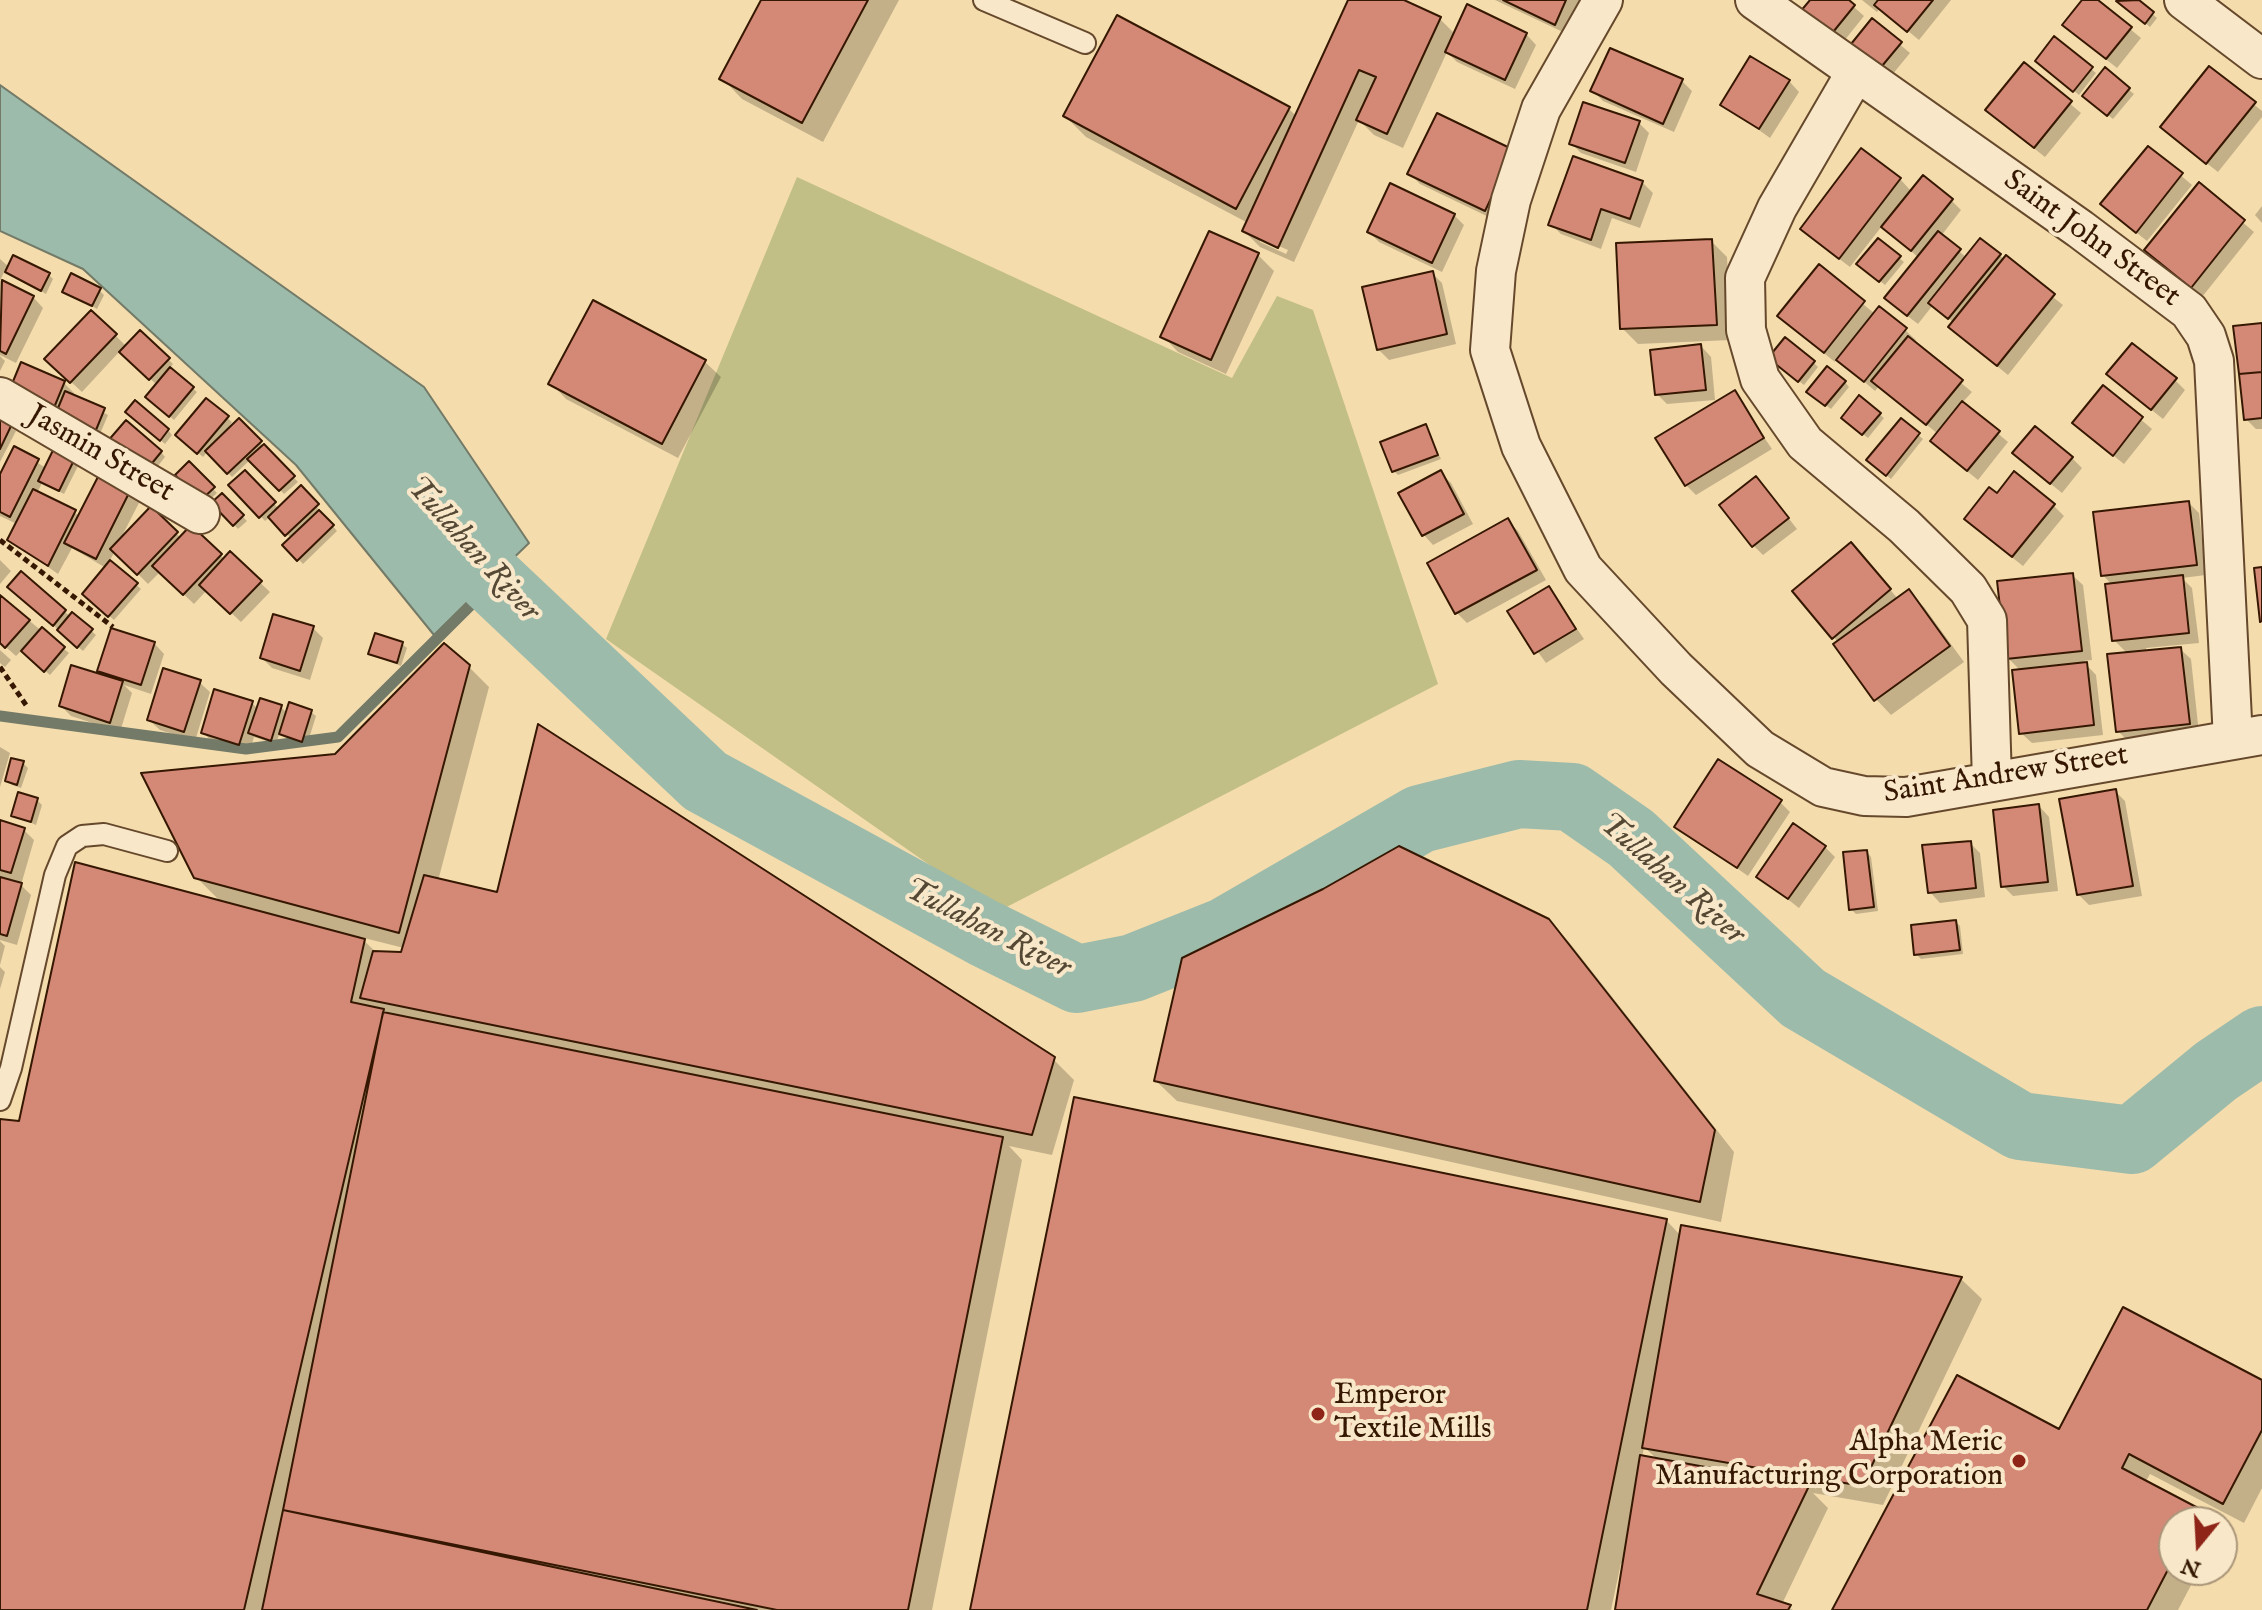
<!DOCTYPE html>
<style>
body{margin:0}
#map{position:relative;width:2262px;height:1610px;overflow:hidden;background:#f4dcac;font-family:"IM FELL English",serif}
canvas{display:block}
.north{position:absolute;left:2158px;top:1506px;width:80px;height:80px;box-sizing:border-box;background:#f8e8c9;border:2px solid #aa9579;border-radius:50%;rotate:198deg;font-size:22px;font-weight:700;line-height:32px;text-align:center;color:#361802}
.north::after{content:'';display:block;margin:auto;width:28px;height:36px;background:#8f2418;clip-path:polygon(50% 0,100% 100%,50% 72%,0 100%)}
</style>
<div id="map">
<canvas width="2262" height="1610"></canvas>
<div class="north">N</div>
</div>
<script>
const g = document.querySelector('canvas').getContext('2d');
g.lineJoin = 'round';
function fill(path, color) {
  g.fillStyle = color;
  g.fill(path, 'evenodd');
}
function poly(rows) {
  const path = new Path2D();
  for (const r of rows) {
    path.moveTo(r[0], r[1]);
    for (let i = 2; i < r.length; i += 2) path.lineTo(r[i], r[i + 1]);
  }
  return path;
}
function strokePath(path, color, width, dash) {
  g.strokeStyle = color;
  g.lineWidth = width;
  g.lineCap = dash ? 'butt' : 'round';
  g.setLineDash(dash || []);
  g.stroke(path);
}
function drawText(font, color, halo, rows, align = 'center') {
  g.font = font + ' "IM FELL English",serif';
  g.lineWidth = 8;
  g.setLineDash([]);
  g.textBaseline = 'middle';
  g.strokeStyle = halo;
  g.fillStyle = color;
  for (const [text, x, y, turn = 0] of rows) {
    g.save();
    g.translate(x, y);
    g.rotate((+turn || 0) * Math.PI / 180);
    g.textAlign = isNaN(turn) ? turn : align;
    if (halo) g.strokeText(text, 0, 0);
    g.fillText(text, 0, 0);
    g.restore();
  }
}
fill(poly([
 [797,177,1232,378,1277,296,1313,310,1438,684,997,912,606,639]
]), '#c1bf85');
const water = poly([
 [0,85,424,387,529,543,434,635,296,465,83,269,0,231,0,85]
]);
fill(water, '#9cbbab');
strokePath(water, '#737a67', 2);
fill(poly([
 [764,0,899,0,823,142,742,99,722,78],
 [1351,0,1399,0,1440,19,1455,34,1526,34,1536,45,1515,89,1457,62,1447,52,1403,148,1374,135,1359,120,1294,262,1260,247,1244,231,1248,223,1086,137,1065,116,1289,109,1297,117],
 [1260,238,1288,250,1286,254,1260,242],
 [1495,0,1581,0,1565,33],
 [1812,0,1846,0,1864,16,1836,51],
 [1862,0,1951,0,1919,40,1880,8,1877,12],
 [2085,0,2095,0,2141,38,2117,68,2075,35],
 [2118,0,2136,0,2157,18,2150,27],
 [1872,21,1910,53,1883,86],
 [2054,39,2096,73,2079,95,2042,65],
 [2024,65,2081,113,2045,157,1998,120],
 [2210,69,2262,111,2262,117,2218,172,2173,137],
 [2105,70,2134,94,2113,119,2089,100],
 [1682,81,1692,91,1674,132,1603,101,1593,91],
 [1789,81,1799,92,1770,138,1723,104],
 [1639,123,1649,133,1636,172,1581,153,1571,143],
 [2149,148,2192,185,2147,241,2113,214],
 [1513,151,1495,220,1420,184,1410,174],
 [1900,179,1912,192,1951,200,1961,210,1941,236,1967,258,1999,255,2063,305,2008,375,1961,337,1954,323,1933,305,1918,324,1897,308,1919,258,1882,226,1850,267,1813,239],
 [1642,182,1653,193,1640,228,1612,218,1601,249,1561,234,1551,224],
 [2199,185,2254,232,2202,297,2157,260],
 [2262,206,2262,223,2255,215],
 [1454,215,1464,225,1442,272,1379,242,1369,232],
 [1711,241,1727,257,1731,340,1638,344,1622,328],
 [1258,255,1274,271,1226,374,1178,352,1163,336],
 [1899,258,1904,262,1885,285,1864,268],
 [0,259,9,267,49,275,53,279,46,294,5,270,0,281],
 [1819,267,1875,314,1905,330,1916,340,1913,343,1972,392,1962,403,2008,442,1978,480,1942,451,1938,434,1879,386,1875,391,1837,358,1835,362,1790,326],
 [1432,273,1442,283,1456,344,1389,360,1378,349],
 [0,281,33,297,43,308,16,363,0,355],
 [99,290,104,295,97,309,65,291],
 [2262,325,2262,429,2256,429,2246,419],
 [140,332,173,364,169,369,197,392,174,420,152,401,157,385,120,351,82,392,57,369,115,335,127,347],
 [1701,346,1711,357,1715,400,1667,404,1657,394],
 [0,356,5,361,0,371],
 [705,362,721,377,678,458,566,399,551,383],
 [1775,362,1813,362,1818,367,1804,385],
 [2175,380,2185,390,2163,419,2119,384],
 [1845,382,1849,387,1831,409,1813,396],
 [64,383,74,393,72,397,108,415,100,434,63,418,19,406],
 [2104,388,2152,429,2124,464,2085,433],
 [1734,393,1772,449,1696,495,1686,485],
 [1879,414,1884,418,1868,438,1848,422],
 [133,416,168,430,172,435,165,444],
 [227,418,232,422,223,436,239,421,298,482,284,494,251,459,232,477,208,451,203,457,182,439],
 [0,421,16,431,0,462],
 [1901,421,1923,439,1891,479,1873,464],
 [1425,427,1441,459,1398,475,1394,471],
 [114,446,161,452,165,457,150,476],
 [15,449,46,468,82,458,64,494,42,483,37,493,80,516,102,472,142,497,121,538,151,509,181,538,191,527,225,560,230,554,270,592,241,622,207,590,194,604,160,572,148,584,115,551,109,562,141,589,114,620,89,598,106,568,72,548,58,574,10,540,17,524,0,516,0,479],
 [2072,458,2082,468,2062,493,2025,463],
 [189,464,217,493,205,504],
 [244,472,279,509,301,488,337,531,303,564,285,545,292,539,270,517,265,521,231,485],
 [1441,473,1451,483,1473,524,1433,545,1423,534],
 [1766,489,1797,529,1763,555,1753,545],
 [222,495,247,521,238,529,214,503],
 [1997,496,2054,506,2064,516,2023,566,1976,529],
 [2189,503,2199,513,2206,575,2182,578,2192,588,2199,643,2146,648,2147,652,2180,649,2191,659,2199,734,2128,741,2118,731,2128,654,2114,640,2112,585,2103,575],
 [1508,521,1518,531,1546,580,1467,623,1457,613,1430,564],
 [1861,555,1898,599,1908,592,1924,607,1964,662,1891,715,1876,699,1834,637],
 [0,560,11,571,0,584],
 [2072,575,2083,585,2092,660,2083,661,2096,675,2103,735,2032,743,2021,733,2021,671,2008,658],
 [1549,588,1584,639,1546,663,1509,612],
 [14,591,65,612,71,617,73,615,96,635,83,651],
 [0,597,69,653,50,675,22,650,16,656,0,642],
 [313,628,323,638,310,680,272,668,262,658],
 [154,643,164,654,151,694,124,685,132,693,120,732,71,716,61,706,108,679,99,670],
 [402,644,407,648,401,666,370,654],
 [0,650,11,660,5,667,0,663],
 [468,666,489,687,438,881,1053,1059,1074,1080,1052,1155,1009,1146,1022,1160,932,1610,0,1610,0,1121,21,1123,222,903,196,877,336,756],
 [360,937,404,948,403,954,377,953],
 [199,682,210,692,195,741,160,730,149,720],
 [252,703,258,709,281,707,288,714,311,712,316,716,307,745,286,738,280,732,276,744,254,737,249,754,213,743,203,732],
 [0,747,10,753,0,787],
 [23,763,28,768,21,788,12,785,7,781],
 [2115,791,2125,801,2142,896,2089,905,2078,894],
 [37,800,42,805,36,825,13,815],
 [1780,802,1790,812,1748,876,1677,826],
 [2039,806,2049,817,2058,891,2013,896,2003,886],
 [0,823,24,830,34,840,21,885,31,895,17,945,0,940],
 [1970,843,1980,853,1985,897,1940,903,1930,892],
 [1825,847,1835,857,1799,908,1759,877],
 [1867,852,1871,857,1878,911,1856,914,1851,909],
 [1547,921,1569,942,1734,1152,1721,1222,1177,1101,1156,1081],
 [1956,922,1960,926,1963,954,1921,959,1916,954],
 [0,941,5,946,0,965],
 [0,967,5,972,0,989],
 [1666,1220,1681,1236,1683,1228,1961,1279,1982,1299,1883,1505,1813,1493,1828,1508,1782,1604,1793,1610,1617,1610,1624,1564,1621,1563,1611,1610,972,1610],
 [1644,1447,1658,1460,1642,1458],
 [2262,1382,2262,1488,2244,1523,2150,1474,2145,1483,2199,1511,2210,1522,2174,1522,2174,1570,2199,1570,2178,1610,1835,1610,2059,1432]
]), '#0003');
strokePath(poly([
 [0,716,246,749,338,737,494,582]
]), '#737a67', 11);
strokePath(poly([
 [432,510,491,579,705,781,984,933,1077,979,1133,968,1226,931,1420,819,1519,794,1572,797,1631,838,1803,998,2020,1126,2132,1140,2216,1071,2262,1040]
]), '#9cbbab', 68);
const building = poly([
 [761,0,868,0,802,123,719,79,761,0],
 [1348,0,1404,0,1441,17,1387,134,1356,120,1376,77,1359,70,1278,248,1242,231,1348,0],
 [1503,0,1566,0,1555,25,1503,0],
 [1810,0,1849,0,1855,5,1825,42,1795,18,1810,0],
 [1878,0,1933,0,1907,32,1874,5,1878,0],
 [2082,0,2098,0,2132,27,2106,59,2062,25,2082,0],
 [2139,0,2154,12,2145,24,2116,1,2139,0],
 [1467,4,1527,33,1505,80,1445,52,1467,4],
 [1117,15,1290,107,1236,209,1063,116,1117,15],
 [1872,18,1902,42,1872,78,1843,54,1872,18],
 [2054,36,2093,67,2073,92,2035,61,2054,36],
 [1610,48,1683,79,1663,124,1590,91,1610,48],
 [1750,56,1790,80,1759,129,1720,105,1750,56],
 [2024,62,2072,101,2034,148,1985,110,2024,62],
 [2209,66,2256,102,2206,164,2160,127,2209,66],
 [2105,67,2130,88,2107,116,2082,96,2105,67],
 [1583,102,1640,121,1625,163,1569,144,1583,102],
 [1437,113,1514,150,1485,211,1407,174,1437,113],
 [2148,146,2183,173,2136,233,2100,204,2148,146],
 [1861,148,1901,178,1839,259,1800,229,1861,148],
 [1573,156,1643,181,1630,219,1601,209,1591,240,1548,225,1573,156],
 [1923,175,1953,199,1911,251,1881,227,1923,175],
 [2199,182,2245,220,2191,288,2144,250,2199,182],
 [1390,183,1455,214,1432,263,1367,232,1390,183],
 [1209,231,1259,253,1211,360,1160,337,1209,231],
 [1938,231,1961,249,1907,316,1884,298,1938,231],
 [1878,238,1901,256,1879,282,1856,264,1878,238],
 [1980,238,2001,254,1948,319,1928,303,1980,238],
 [1712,239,1717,325,1620,329,1616,243,1712,239],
 [13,255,50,273,41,291,5,272,13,255],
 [2006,255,2055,294,1997,366,1948,327,2006,255],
 [1819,264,1865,301,1824,353,1777,316,1819,264],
 [1433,271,1447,334,1377,350,1362,287,1433,271],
 [71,273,101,288,92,306,62,292,71,273],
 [2,280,34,296,6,354,0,351,2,280],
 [593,300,706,360,662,444,548,384,593,300],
 [1879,306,1907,328,1864,382,1836,360,1879,306],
 [91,310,117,334,70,383,44,359,91,310],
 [2262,323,2262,372,2239,374,2233,326,2262,323],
 [140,330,170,358,149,380,119,352,140,330],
 [1908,336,1963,380,1926,425,1871,381,1908,336],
 [1785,337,1815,361,1798,382,1768,358,1785,337],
 [2132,343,2177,378,2151,410,2106,374,2132,343],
 [1701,344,1706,390,1655,395,1650,350,1701,344],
 [21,362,65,381,51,415,7,396,21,362],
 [1827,366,1846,381,1825,406,1806,392,1827,366],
 [170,367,194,387,169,417,145,397,170,367],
 [2262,372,2262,418,2244,420,2239,374,2262,372],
 [2103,385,2143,417,2113,456,2072,423,2103,385],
 [1735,390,1764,438,1685,486,1655,438,1735,390],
 [65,391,105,408,96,430,56,413,65,391],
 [1859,395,1881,413,1862,435,1841,418,1859,395],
 [206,398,229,416,197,454,175,435,206,398],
 [135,400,169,429,160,441,125,412,135,400],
 [1962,401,2000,431,1967,471,1930,441,1962,401],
 [0,418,12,424,0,449,0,418],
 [239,418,262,441,227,474,205,451,239,418],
 [1901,418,1920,433,1886,476,1866,460,1901,418],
 [126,420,162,451,144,473,107,442,126,420],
 [1426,424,1438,455,1392,472,1380,442,1426,424],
 [2035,426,2073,457,2050,484,2012,453,2035,426],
 [57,442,78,452,59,491,38,481,57,442],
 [264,444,295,476,279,491,247,459,264,444],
 [14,446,39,459,10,517,0,512,0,474,14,446],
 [189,461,215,487,200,501,175,475,189,461],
 [102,469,133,485,96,559,64,543,102,469],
 [245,470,276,502,259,518,228,485,245,470],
 [1441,470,1464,514,1422,536,1398,493,1441,470],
 [2014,471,2055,504,2012,557,1964,519,1989,487,1997,493,2014,471],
 [1756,476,1789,518,1752,547,1719,505,1756,476],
 [301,485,319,504,285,536,268,517,301,485],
 [33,489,76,510,48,566,7,540,33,489],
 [222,493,244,515,233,526,211,503,222,493],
 [2189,501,2197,565,2101,576,2093,512,2189,501],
 [151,506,178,532,137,575,110,549,151,506],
 [319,510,334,525,297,561,282,545,319,510],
 [1508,518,1537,570,1455,614,1427,563,1508,518],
 [191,525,222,554,183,595,152,566,191,525],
 [1851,542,1891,589,1832,639,1792,591,1851,542],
 [230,551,262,581,230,614,199,585,230,551],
 [110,560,138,583,108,617,82,594,110,560],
 [2262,567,2262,621,2260,622,2254,568,2262,567],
 [21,571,66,610,53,626,7,587,21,571],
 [2073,573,2082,651,2006,659,1997,581,2073,573],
 [2183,575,2189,633,2112,641,2105,584,2183,575],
 [1549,586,1576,629,1534,654,1507,611,1549,586],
 [1909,589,1950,646,1874,701,1833,644,1909,589],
 [0,595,30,620,5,648,0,643,0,595],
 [72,612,93,629,77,648,57,630,72,612],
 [273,614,314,626,300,671,260,658,273,614],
 [42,627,65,647,44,672,21,651,42,627],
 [111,628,155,642,141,685,97,671,111,628],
 [375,633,403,642,397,663,368,654,375,633],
 [444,643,470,665,399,933,194,878,141,773,335,754,444,643],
 [2181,647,2190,724,2116,732,2107,654,2181,647],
 [2087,662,2094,725,2019,734,2012,670,2087,662],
 [71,665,123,681,110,723,59,706,71,665],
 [163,668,201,680,184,732,147,720,163,668],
 [214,689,253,701,239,745,201,733,214,689],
 [260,698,282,705,271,741,248,733,260,698],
 [289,702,312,710,302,742,279,734,289,702],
 [538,724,1055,1057,1032,1135,360,998,373,951,401,952,424,875,497,892,538,724],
 [11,758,24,761,17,785,5,781,11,758],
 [1718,759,1782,800,1737,868,1674,827,1718,759],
 [2116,789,2133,886,2077,895,2059,799,2116,789],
 [18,792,38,798,31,822,11,816,18,792],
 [2039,804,2048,882,2001,887,1993,810,2039,804],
 [0,820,25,828,11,873,0,870,0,820],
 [1793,823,1826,846,1788,899,1756,877,1793,823],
 [1971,841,1976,888,1928,893,1922,845,1971,841],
 [1399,846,1549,919,1715,1130,1700,1202,1154,1081,1182,958,1323,889,1399,846],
 [1867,850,1874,907,1849,910,1843,852,1867,850],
 [75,862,365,939,351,1002,384,1009,244,1610,0,1610,0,1119,19,1121,75,862],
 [0,877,22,883,7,936,0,934,0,877],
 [1956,920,1960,950,1914,955,1911,925,1956,920],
 [383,1012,1003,1137,908,1610,777,1610,283,1510,383,1012],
 [1074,1097,1667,1219,1587,1610,970,1610,1074,1097],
 [1681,1225,1962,1277,1862,1486,1642,1448,1681,1225],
 [2123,1307,2262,1380,2262,1430,2223,1504,2129,1454,2122,1468,2200,1509,2193,1522,2174,1522,2174,1558,2147,1610,1832,1610,1957,1375,2059,1429,2123,1307],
 [1640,1455,1809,1486,1757,1594,1791,1605,1788,1610,1615,1610,1640,1455],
 [283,1510,757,1610,262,1610,283,1510]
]);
fill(building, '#d48977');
strokePath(building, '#361802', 2);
const service = poly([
 [984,0,1085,43],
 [0,1100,11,1068,55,875,67,846,82,836,104,834,167,851]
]);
const minor = poly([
 [1603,0,1541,109,1511,200,1496,271,1490,350,1521,446,1583,569,1676,669,1760,749,1823,787,1864,796,1906,797,2262,735],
 [1755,0,2080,229,2189,311,2206,336,2214,361,2233,740],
 [2184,0,2262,59],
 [1856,72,1777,208,1745,278,1746,330,1760,379,1805,443,1904,526,1968,589,1987,620,1992,781],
 [0,397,200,514]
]);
strokePath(service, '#66492c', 24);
strokePath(minor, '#66492c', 42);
strokePath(poly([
 [0,540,113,627],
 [0,667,26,705]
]), '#361802', 5, [6, 4]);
strokePath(service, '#f8e8c9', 20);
strokePath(minor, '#f8e8c9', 38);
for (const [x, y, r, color] of [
 [1318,1414,8,"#8f2418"],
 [2019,1461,8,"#8f2418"]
]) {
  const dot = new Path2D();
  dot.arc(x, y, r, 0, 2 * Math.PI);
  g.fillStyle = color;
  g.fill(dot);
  strokePath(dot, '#f8e8c9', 3);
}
drawText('30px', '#361802', '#f8e8c9', [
 ["Saint John Street",2091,240,36],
 ["Jasmin Street",100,455,30],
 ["Saint Andrew Street",2006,776,-9]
]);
drawText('30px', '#361802', '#f8e8c9', [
 ["Emperor",1334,1397],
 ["Textile Mills",1334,1431],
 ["Alpha Meric",2003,1444,"right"],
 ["Manufacturing Corporation",2003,1478,"right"]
], 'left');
drawText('italic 32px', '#554935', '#f8e8c9', [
 ["Tullahan River",472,550,48],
 ["Tullahan River",1671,880,41],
 ["Tullahan River",987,930,27]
]);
</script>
